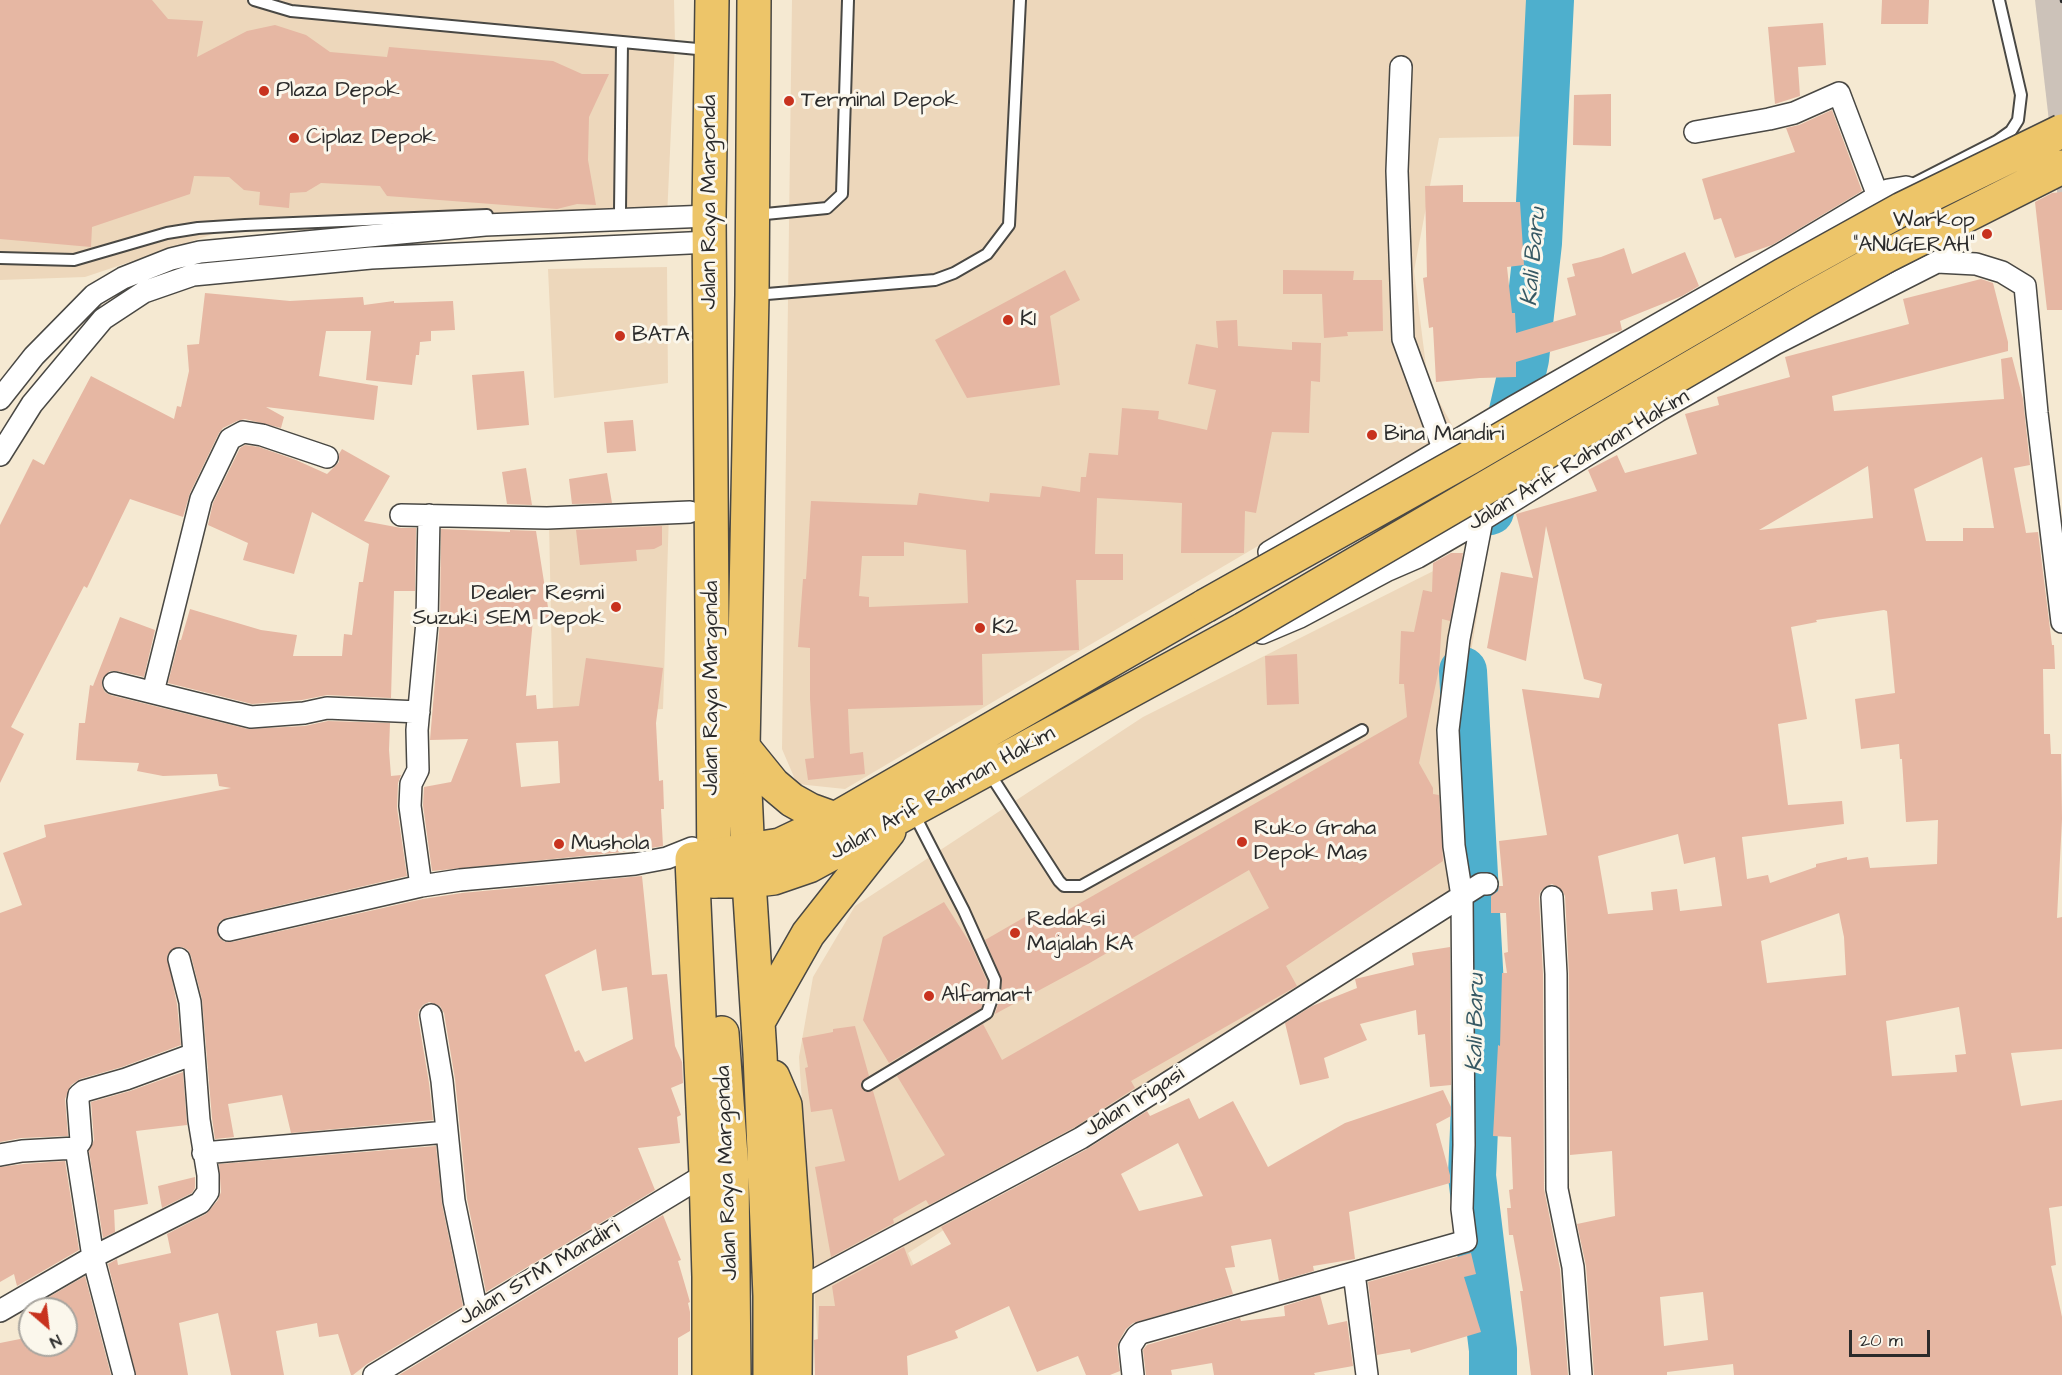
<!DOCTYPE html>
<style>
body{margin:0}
#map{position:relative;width:2062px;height:1375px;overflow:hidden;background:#f5e9d2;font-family:"Architects Daughter",sans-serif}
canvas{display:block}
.north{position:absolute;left:18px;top:1297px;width:60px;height:60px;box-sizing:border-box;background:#fbf7ec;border:2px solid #a8a59f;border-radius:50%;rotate:152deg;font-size:16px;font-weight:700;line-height:24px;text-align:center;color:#2b2b2b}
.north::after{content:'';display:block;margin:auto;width:21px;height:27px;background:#c8321e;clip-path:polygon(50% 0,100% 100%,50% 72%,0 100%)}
.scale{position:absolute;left:1849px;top:1330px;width:81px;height:27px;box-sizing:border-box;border:3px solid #2b2b2b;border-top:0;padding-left:8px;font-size:18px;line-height:21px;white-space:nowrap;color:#2b2b2b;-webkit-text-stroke:4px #fbf7ec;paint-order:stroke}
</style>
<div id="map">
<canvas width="2062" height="1375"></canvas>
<div class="north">N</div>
<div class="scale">20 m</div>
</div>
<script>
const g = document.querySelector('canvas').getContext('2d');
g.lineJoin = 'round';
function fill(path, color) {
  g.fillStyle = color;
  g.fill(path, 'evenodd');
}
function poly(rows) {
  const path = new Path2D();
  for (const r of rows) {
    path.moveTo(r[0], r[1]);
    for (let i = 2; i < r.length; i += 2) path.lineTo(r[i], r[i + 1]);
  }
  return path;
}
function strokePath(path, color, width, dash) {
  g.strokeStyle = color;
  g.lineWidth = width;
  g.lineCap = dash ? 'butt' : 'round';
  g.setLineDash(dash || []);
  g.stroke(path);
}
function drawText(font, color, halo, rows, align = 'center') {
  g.font = font + ' "Architects Daughter",sans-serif';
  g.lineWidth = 6;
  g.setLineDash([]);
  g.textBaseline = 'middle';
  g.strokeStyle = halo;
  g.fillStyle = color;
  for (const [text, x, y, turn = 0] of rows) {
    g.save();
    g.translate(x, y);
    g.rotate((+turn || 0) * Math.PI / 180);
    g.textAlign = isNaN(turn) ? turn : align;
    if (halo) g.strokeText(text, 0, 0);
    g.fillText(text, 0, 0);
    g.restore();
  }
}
fill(poly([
 [0,0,674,0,675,42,667,217,436,236,234,227,85,277,0,280],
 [792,0,1571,0,1561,116,1550,136,1439,138,1414,271,1428,382,1455,430,845,789,797,784,782,749],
 [667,267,668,383,554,398,548,269],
 [669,512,663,709,553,714,549,522],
 [1489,543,1454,755,1457,900,908,1253,930,1300,820,1375,799,1057,813,977,855,906,1143,717]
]), '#edd7bb');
fill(poly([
 [2035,0,2062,0,2062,234]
]), '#ccc2b9');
strokePath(poly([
 [1490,511,1525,359,1538,243,1550,0],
 [1463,671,1480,987,1472,1176,1493,1350,1493,1375]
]), '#4eafcd', 48);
fill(poly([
 [0,0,152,0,168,19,203,21,197,57,247,31,275,25,306,35,330,52,387,57,389,47,553,61,582,74,609,74,589,117,588,160,596,205,577,204,557,209,387,196,380,186,321,183,306,192,290,193,289,208,259,205,260,192,244,190,229,177,194,176,190,194,92,227,91,247,0,239],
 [1882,0,1929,0,1928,24,1881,24],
 [1823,23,1826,65,1798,67,1800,96,1775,104,1768,27],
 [1611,94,1611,146,1573,145,1574,95],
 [1832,110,1862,191,1772,245,1735,258,1721,218,1714,220,1702,179,1795,152,1786,128,1799,125],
 [1463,185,1463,202,1520,202,1524,265,1507,267,1512,313,1515,313,1516,333,1576,315,1567,278,1575,276,1572,264,1601,257,1624,248,1632,274,1685,252,1699,286,1682,296,1620,321,1622,330,1620,331,1516,362,1516,377,1480,378,1436,382,1433,327,1429,328,1423,278,1427,277,1425,186],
 [2062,192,2062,310,2047,310,2035,202,2052,193],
 [1065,270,1080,300,1050,316,1060,385,967,398,935,340],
 [1283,270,1354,271,1353,280,1382,280,1383,331,1347,332,1348,336,1324,338,1322,294,1283,294],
 [1981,279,1993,283,2008,342,2008,351,1832,396,1834,411,2004,399,2001,359,2012,357,2023,399,2030,465,2014,468,2026,533,2038,532,2052,645,2054,645,2055,669,2043,669,2044,734,2050,734,2051,754,2061,754,2062,819,2057,918,2062,917,2062,1049,2011,1053,2021,1106,2062,1100,2062,1206,2049,1208,2056,1265,2051,1266,2062,1317,2062,1375,1734,1375,1733,1364,1667,1372,1667,1375,1594,1375,1586,1266,1577,1224,1615,1216,1612,1151,1570,1155,1569,974,1565,896,1562,890,1552,884,1545,887,1540,892,1539,898,1543,974,1544,1189,1560,1269,1568,1375,1531,1375,1520,1291,1523,1291,1513,1235,1509,1235,1507,1208,1511,1208,1509,1190,1513,1189,1511,1137,1493,1136,1498,1045,1500,1046,1502,973,1507,973,1504,953,1508,952,1506,913,1491,913,1491,896,1498,891,1499,886,1503,886,1499,841,1547,835,1522,689,1599,698,1602,684,1584,679,1546,526,1526,661,1487,648,1501,572,1533,578,1516,514,1597,491,1588,470,1617,455,1625,473,1697,454,1685,414,1719,405,1717,397,1790,377,1785,357,1909,324,1903,299],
 [1982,457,1994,528,1963,528,1963,541,1926,541,1914,489],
 [1868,466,1873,518,1759,530],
 [1884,610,1887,611,1895,693,1855,699,1861,749,1899,744,1900,759,1902,759,1906,822,1938,820,1937,864,1870,868,1868,857,1847,860,1847,857,1816,864,1816,867,1770,883,1768,875,1747,879,1742,837,1844,824,1842,801,1788,805,1778,724,1807,719,1791,627,1817,622,1816,620],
 [1678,834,1684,864,1715,857,1722,906,1680,911,1677,889,1651,892,1653,910,1608,914,1598,856],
 [1839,913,1844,937,1846,975,1767,983,1761,941],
 [1959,1007,1966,1054,1955,1055,1957,1072,1892,1076,1886,1021],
 [1703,1292,1708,1340,1664,1346,1660,1297],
 [205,293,290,301,363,297,364,305,394,301,394,303,453,301,455,330,431,331,431,341,420,342,419,355,416,355,412,385,366,380,371,331,326,331,319,376,378,386,374,420,266,407,284,417,281,428,245,419,237,421,223,428,219,433,190,493,183,517,130,499,87,588,84,586,11,727,24,734,0,783,0,525,33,459,44,465,91,376,174,419,177,406,181,407,189,371,187,345,199,344],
 [1237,320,1238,346,1292,350,1292,342,1321,343,1320,382,1311,381,1309,433,1272,432,1256,513,1245,511,1244,553,1181,553,1182,503,1097,498,1095,554,1123,554,1123,580,1076,580,1079,650,982,654,983,705,848,709,850,754,863,752,865,774,808,780,805,759,814,758,810,699,810,648,798,647,803,579,806,579,811,501,917,505,919,493,989,502,990,493,1040,497,1042,486,1080,492,1081,477,1086,477,1089,453,1118,455,1122,408,1159,411,1158,419,1207,430,1216,390,1188,384,1196,344,1218,348,1216,321],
 [904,542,966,550,968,603,869,607,869,597,859,596,862,556,904,556],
 [524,371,529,425,477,430,472,375],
 [633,420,636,451,607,453,604,422],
 [245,445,259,447,296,460,327,474,339,462,339,454,342,449,390,476,364,521,401,528,416,528,415,591,394,591,391,698,327,695,302,700,252,704,168,683,179,640,181,640,190,609,261,630,297,635,293,656,342,656,344,634,352,635,359,582,363,582,369,544,312,512,294,574,243,560,248,543,208,525,213,503,240,448],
 [526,468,532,505,507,504,502,472],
 [607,473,612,503,572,504,569,479],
 [662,526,662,545,654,549,636,550,637,561,580,565,576,530],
 [441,529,510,532,510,530,536,531,550,620,533,619,526,696,536,695,537,709,579,706,586,658,663,668,656,723,659,781,663,780,664,809,661,809,663,846,633,851,432,871,423,805,424,787,451,782,468,739,430,740,440,622],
 [558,741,560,783,521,787,516,743],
 [1451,553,1463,553,1450,621,1442,619,1439,669,1419,763,1433,788,1433,794,1439,795,1443,861,1286,966,1297,986,1131,1081,1135,1088,1075,1127,929,1205,926,1200,893,1219,894,1223,831,1257,815,1167,845,1161,832,1109,811,1112,805,1068,808,1067,802,1038,833,1032,833,1029,855,1026,869,1076,862,1081,861,1086,865,1092,873,1091,899,1181,945,1155,897,1076,983,1024,1002,1060,1269,908,1249,870,1088,964,995,1014,1001,995,1002,980,985,940,1037,910,1045,923,1407,717,1404,684,1399,684,1401,631,1414,632,1423,590,1432,592,1433,563],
 [120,617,155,630,144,677,117,671,110,671,102,679,102,686,105,692,110,695,248,729,305,726,328,721,390,723,389,750,391,776,401,775,398,783,397,808,407,876,226,918,220,921,217,927,219,938,225,942,232,942,423,899,462,893,642,876,652,975,667,974,675,1046,682,1062,683,1083,671,1088,681,1115,677,1117,680,1143,638,1148,655,1190,486,1292,467,1199,455,1079,444,1013,440,1006,429,1002,423,1005,419,1010,418,1017,429,1083,433,1120,291,1133,282,1095,228,1104,234,1137,215,1139,212,1118,202,999,191,956,188,950,182,947,171,950,167,956,177,1004,181,1045,122,1067,80,1079,71,1085,65,1099,68,1136,21,1138,0,1142,0,913,22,905,3,853,46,837,44,825,231,788,219,786,217,774,163,776,137,771,139,763,76,760,79,723,85,723,90,685,93,686],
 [596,949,602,991,627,987,633,1039,585,1062,579,1050,575,1052,545,975],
 [1297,654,1299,704,1267,705,1265,656],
 [944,902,970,943,987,981,987,991,981,1008,889,1063,863,1020,883,937],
 [1450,947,1451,1085,1430,1087,1425,1034,1418,1035,1416,1010,1360,1024,1367,1040,1324,1058,1329,1078,1300,1085,1285,1023,1312,1006,1357,988,1355,979,1414,965,1412,953],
 [183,1072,187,1125,136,1131,148,1204,114,1210,115,1232,103,1238,89,1151,94,1140,91,1102,130,1091],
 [1443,1090,1451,1107,1451,1116,1436,1124,1450,1175,1450,1183,1349,1212,1355,1259,1313,1266,1314,1271,1279,1281,1271,1239,1231,1246,1235,1267,1225,1268,1233,1294,1133,1323,1126,1329,1119,1341,1117,1348,1120,1371,1110,1375,1086,1375,1078,1356,1037,1372,1009,1306,955,1331,958,1338,907,1356,908,1375,815,1375,814,1340,818,1339,819,1306,835,1306,832,1286,904,1247,911,1266,951,1244,941,1227,1087,1149,1147,1111,1150,1116,1189,1098,1199,1119,1233,1101,1268,1167,1345,1123],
 [1178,1143,1203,1196,1139,1211,1121,1174],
 [436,1146,442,1204,463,1306,367,1364,353,1375,351,1375,338,1334,319,1337,317,1323,276,1331,284,1375,231,1375,218,1313,179,1323,188,1375,136,1375,108,1264,117,1259,118,1265,171,1253,167,1234,206,1214,218,1200,221,1192,219,1164],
 [65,1161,79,1250,17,1286,14,1274,0,1282,0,1167,24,1164],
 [195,1177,195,1188,192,1193,162,1208,158,1186],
 [663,1215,681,1260,678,1261,690,1302,688,1303,690,1312,690,1331,678,1338,678,1375,399,1375],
 [1471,1253,1476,1274,1464,1277,1481,1332,1411,1353,1410,1349,1377,1355,1368,1282],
 [85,1276,111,1375,0,1375,0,1343,30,1337,23,1312],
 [30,1309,66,1309,66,1345,30,1345],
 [1320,1295,1328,1325,1347,1321,1353,1366,1314,1373,1315,1375,1214,1375,1212,1363,1171,1370,1172,1375,1146,1375,1143,1350,1147,1345,1240,1318,1241,1321,1285,1316,1284,1306]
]), '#e6b7a3');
const lane = poly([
 [254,0,291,11,708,50],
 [1909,186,1997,141,2011,131,2018,120,2021,95,1999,0],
 [620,210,622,43],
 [755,215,827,208,842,194,848,0],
 [0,258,74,260,167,233,198,228,245,225,487,215],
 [755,295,935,280,954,273,987,254,1009,225,1020,0],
 [988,771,1059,881,1064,886,1081,886,1362,730],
 [868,1085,987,1013,994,993,995,980,964,911,913,812]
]);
const street = poly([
 [1401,67,1397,171,1403,339,1443,448],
 [1695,132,1769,119,1794,113,1839,93,1878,196],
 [1937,262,1976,264,2002,272,2025,286,2037,413,2062,622],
 [0,399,34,356,94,295,123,278,171,259,200,252,485,225,709,216],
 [0,455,32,404,103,319,144,292,193,275,371,258,710,242],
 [401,515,547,518,690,512],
 [1262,633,1300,617,1388,570,1418,557,1482,520,1658,411,1775,344,1937,262,1948,241,1945,228,1930,200,1916,190,1906,187,1888,190,1781,254,1513,407,1269,552],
 [114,683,251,717,304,713,327,708,419,712],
 [153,692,201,499,230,439,243,432,262,435,327,457],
 [421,886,410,806,411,784,418,770,417,730,427,622,429,515],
 [1552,897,1556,974,1557,1189,1573,1267,1581,1375],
 [229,930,421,886,460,880,635,864,667,858,692,848],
 [431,1015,442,1081,454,1201,477,1312],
 [76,1148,93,1257,124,1375],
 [203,1153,447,1132],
 [0,1155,22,1151,76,1148,81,1141,78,1101,79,1095,84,1091,126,1079,194,1054],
 [1354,1273,1367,1375],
 [796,1290,1081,1138,1481,884,1487,884],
 [0,1311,93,1257,200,1203,208,1192,208,1175,199,1120,190,1002,179,959],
 [374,1375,706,1174],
 [1133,1375,1130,1347,1137,1336,1141,1333,1466,1241,1462,1209,1464,1145,1462,896,1454,846,1448,730,1459,639,1482,520]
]);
const primary = poly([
 [712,0,709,216,714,881],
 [749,879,743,747,752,295,754,0]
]);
const highway = poly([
 [743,747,773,784,792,800,810,810,835,819],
 [693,881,749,881,774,878,809,866,1244,629],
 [749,881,760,1054,770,1296,770,1375],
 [758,1022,808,934,889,831],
 [722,1033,732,1170,734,1375],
 [773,1077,785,1105,796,1262,795,1375],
 [709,1375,709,1277,706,1174,692,859,780,845,835,819,1205,606]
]);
strokePath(lane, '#494844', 14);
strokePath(street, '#494844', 24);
strokePath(primary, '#494844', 36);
strokePath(highway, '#494844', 36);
strokePath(lane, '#fff', 10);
strokePath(street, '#fff', 21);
strokePath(primary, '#edc569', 33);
strokePath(highway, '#edc569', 33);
strokePath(poly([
 [2062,0,2062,1]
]), '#2b2b2b', 4.5);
const highwayBridge = poly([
 [1205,606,1469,458,1783,275,1902,209,2062,131],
 [1244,629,1805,301,1886,256,2062,167]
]);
strokePath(highwayBridge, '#494844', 36, []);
strokePath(highwayBridge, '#edc569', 33);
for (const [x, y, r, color] of [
 [264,91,6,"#c8321e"],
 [789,101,6,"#c8321e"],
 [294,138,6,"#c8321e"],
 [1987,234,6,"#c8321e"],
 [1008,320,6,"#c8321e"],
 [620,336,6,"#c8321e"],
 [1372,435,6,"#c8321e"],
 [616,607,6,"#c8321e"],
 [980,628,6,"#c8321e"],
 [1242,842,6,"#c8321e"],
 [559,844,6,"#c8321e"],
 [1015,933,6,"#c8321e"],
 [929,996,6,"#c8321e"]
]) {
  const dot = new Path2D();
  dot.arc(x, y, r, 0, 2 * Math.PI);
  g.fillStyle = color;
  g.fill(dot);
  strokePath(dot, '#fbf7ec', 2);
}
drawText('22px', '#2b2b2b', '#fbf7ec', [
 ["Plaza Depok",276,91],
 ["Terminal Depok",801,101],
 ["Ciplaz Depok",306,138],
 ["Warkop",1975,221,"right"],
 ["\"ANUGERAH\"",1975,246,"right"],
 ["K1",1020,320],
 ["BATA",632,336],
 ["Bina Mandiri",1384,435],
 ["Dealer Resmi",604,594,"right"],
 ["Suzuki SEM Depok",604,619,"right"],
 ["K2",992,628],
 ["Ruko Graha",1254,829],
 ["Depok Mas",1254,854],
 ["Mushola",571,844],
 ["Redaksi",1027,920],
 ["Majalah KA",1027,945],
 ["Alfamart",941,996]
], 'left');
drawText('22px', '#2b2b2b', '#fbf7ec', [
 ["Jalan Raya Margonda",710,202,-90],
 ["Jalan Arif Rahman Hakim",1579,461,-31],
 ["Jalan Raya Margonda",712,688,-90],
 ["Jalan Arif Rahman Hakim",943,794,-29],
 ["Jalan Irigasi",1135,1103,-32],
 ["Jalan Raya Margonda",728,1173,-92],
 ["Jalan STM Mandiri",540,1274,-31]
]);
drawText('italic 24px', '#375964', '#fbf7ec', [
 ["Kali Baru",1535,257,-85],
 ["Kali Baru",1477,1023,-89]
]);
</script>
